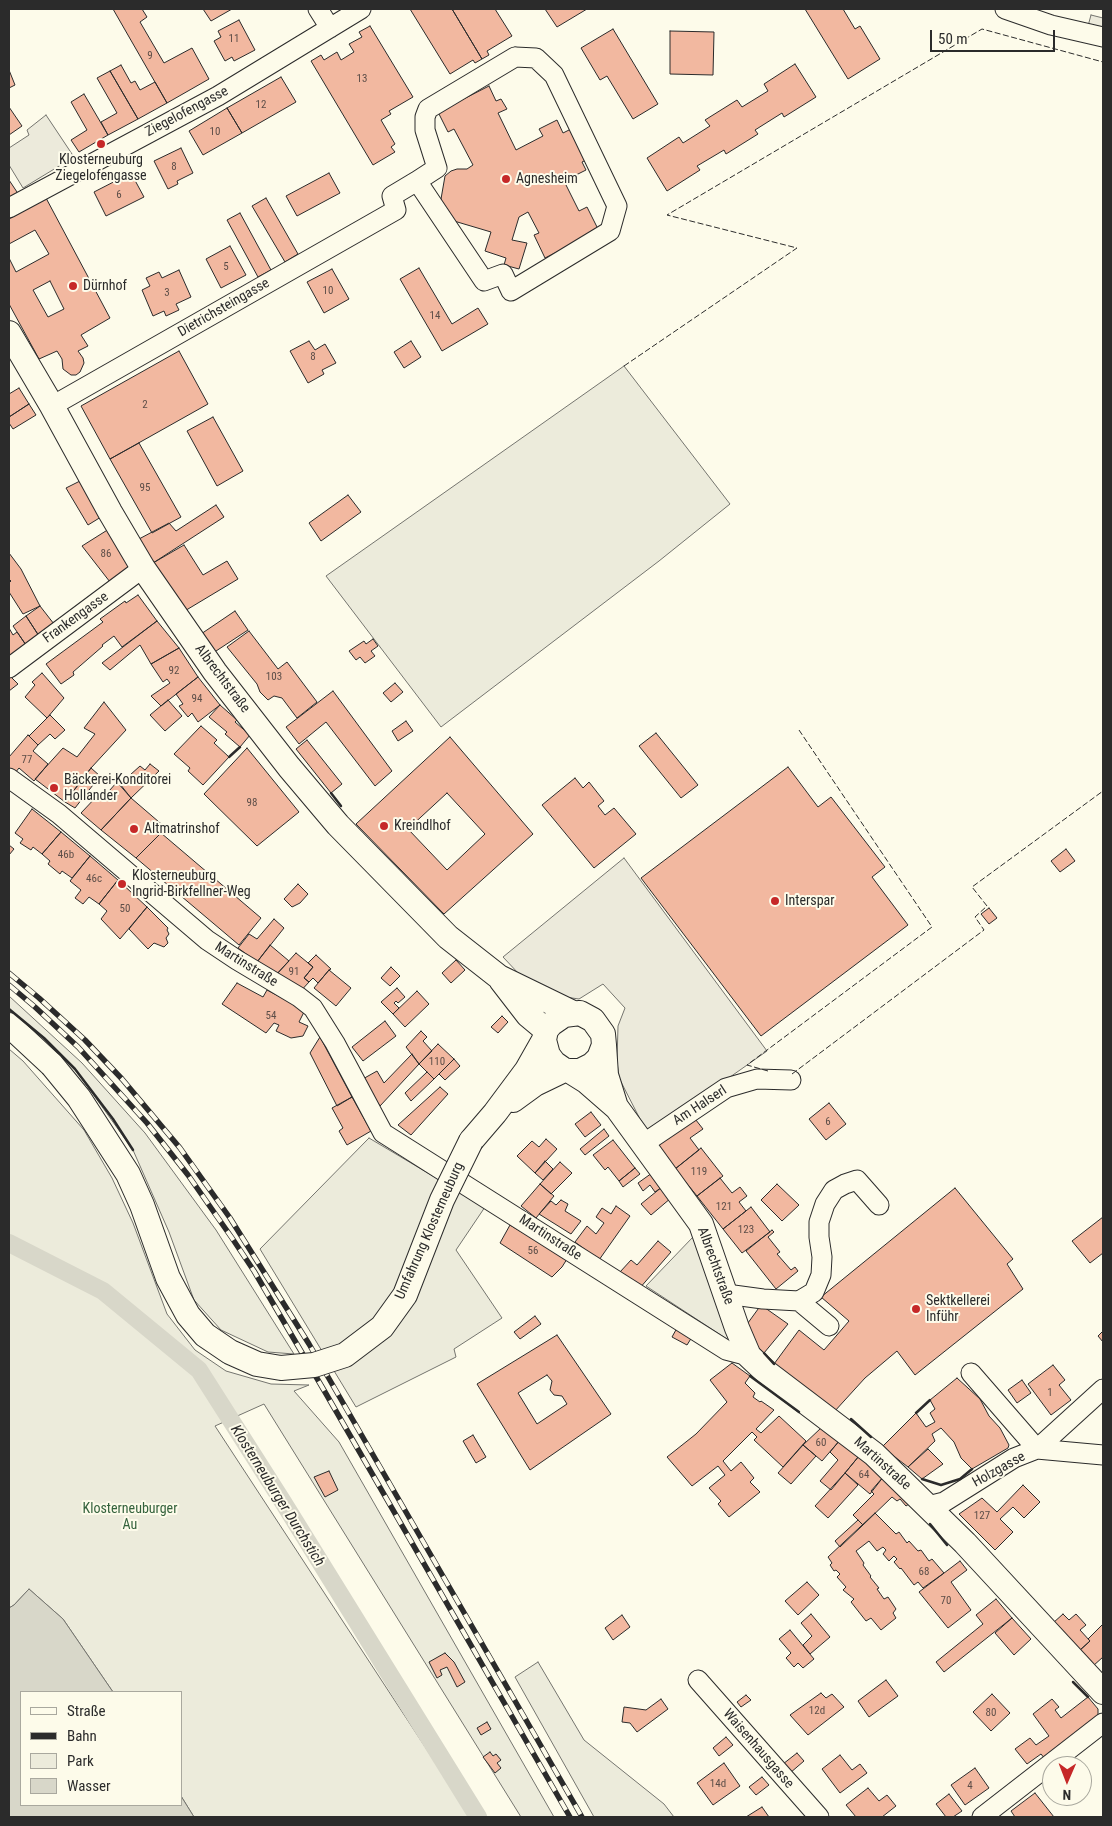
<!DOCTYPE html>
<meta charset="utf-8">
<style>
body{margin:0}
#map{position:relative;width:1112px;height:1826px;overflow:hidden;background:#fdfbea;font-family:"Roboto Condensed",sans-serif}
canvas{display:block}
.frame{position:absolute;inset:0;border:10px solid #2b2b2b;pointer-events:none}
.legend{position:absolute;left:20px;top:1691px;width:162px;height:115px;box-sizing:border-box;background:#fdfbea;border:1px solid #a9a89e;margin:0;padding:6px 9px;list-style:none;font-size:15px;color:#2b2b2b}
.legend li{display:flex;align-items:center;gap:10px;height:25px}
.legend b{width:25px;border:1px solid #a9a89e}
.north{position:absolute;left:1042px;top:1756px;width:50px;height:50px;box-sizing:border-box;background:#fdfbea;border:1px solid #a9a89e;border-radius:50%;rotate:181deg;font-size:14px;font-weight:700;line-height:20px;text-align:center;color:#2b2b2b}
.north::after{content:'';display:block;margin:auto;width:18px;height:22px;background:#c62828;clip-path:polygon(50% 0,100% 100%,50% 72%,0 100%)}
.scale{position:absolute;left:930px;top:30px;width:125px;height:22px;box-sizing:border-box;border:2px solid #2b2b2b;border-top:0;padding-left:6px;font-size:15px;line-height:18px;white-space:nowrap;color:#2b2b2b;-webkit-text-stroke:4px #fdfbea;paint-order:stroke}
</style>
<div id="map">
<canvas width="1112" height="1826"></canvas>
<div class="frame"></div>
<ul class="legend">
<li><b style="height:6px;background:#fdfbea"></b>Straße</li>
<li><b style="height:6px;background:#2b2b2b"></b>Bahn</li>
<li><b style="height:14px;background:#ecebdb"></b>Park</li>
<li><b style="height:14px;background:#d8d7c9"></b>Wasser</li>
</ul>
<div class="north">N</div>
<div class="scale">50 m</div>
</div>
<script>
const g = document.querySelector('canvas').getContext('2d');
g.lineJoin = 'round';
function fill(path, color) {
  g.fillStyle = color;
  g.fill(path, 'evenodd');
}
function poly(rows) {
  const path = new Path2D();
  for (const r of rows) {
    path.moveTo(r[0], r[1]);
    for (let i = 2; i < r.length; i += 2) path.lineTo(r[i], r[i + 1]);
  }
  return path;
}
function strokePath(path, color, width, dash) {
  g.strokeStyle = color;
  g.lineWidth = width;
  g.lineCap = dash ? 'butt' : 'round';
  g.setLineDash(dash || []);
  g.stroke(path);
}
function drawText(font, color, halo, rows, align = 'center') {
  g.font = font + ' "Roboto Condensed",sans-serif';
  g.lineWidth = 4;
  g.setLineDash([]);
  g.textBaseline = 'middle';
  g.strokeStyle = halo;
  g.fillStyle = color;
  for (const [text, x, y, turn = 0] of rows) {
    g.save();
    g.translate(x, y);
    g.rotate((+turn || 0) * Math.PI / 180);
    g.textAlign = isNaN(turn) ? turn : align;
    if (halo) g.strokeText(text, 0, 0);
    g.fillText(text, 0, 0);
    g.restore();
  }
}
const green = poly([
 [624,366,730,504,659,561,441,727,326,576,624,366],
 [9,996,82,1063,145,1133,216,1230,294,1354,268,1352,221,1330,194,1300,169,1232,133,1150,75,1069,9,1010,9,996],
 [9,1049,23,1061,84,1130,112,1178,133,1223,167,1314,195,1350,226,1371,271,1384,309,1385,294,1391,339,1442,554,1817,521,1817,264,1404,215,1426,471,1817,194,1817,181,1796,181,1692,113,1692,63,1619,29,1589,14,1605,9,1608,9,1049],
 [369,1138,485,1207,456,1250,502,1318,454,1349,456,1357,356,1407,260,1249,369,1138],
 [693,1237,739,1347,646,1286,693,1237],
 [538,1662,584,1740,664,1804,674,1817,594,1817,515,1677,538,1662]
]);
fill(green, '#ecebdb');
strokePath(green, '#74746e', 1);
const parking = poly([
 [1091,15,1103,18,1103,29,1088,26,1091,15],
 [46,115,74,157,23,188,9,165,9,148,29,135,27,130,46,115],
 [624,858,767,1051,713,1089,651,1136,640,1119,619,1078,617,1062,618,1026,625,1008,603,984,579,999,565,997,519,974,503,957,624,858]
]);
fill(parking, '#eceadb');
strokePath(parking, '#74746e', 1);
const water = poly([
 [29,1589,63,1619,113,1692,21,1692,21,1805,181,1805,181,1796,194,1817,9,1817,9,1608,14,1605,29,1589]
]);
fill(water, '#d8d7c9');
strokePath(water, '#74746e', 1);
strokePath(poly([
 [9,1243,103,1291,199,1370,283,1502,478,1817]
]), '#d8d7c9', 18);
const building = poly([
 [113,9,142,9,147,17,140,22,164,63,192,48,209,79,167,103,113,9],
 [203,9,232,9,211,21,203,9],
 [410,9,452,9,482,59,475,63,473,60,450,74,410,9],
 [452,9,495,9,512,36,487,51,489,55,482,59,452,9],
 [545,9,587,9,557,27,545,9],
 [805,9,843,9,855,29,860,26,880,59,848,79,805,9],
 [239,20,255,50,234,61,232,57,225,61,214,41,221,37,218,31,239,20],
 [370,26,413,97,389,111,391,114,381,120,395,144,391,147,395,152,373,165,311,61,321,55,324,60,337,52,341,60,354,52,349,44,362,37,359,32,370,26],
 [613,29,658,104,633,119,607,76,600,80,581,48,613,29],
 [670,31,714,32,713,75,670,74,670,31],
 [795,64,816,97,784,117,782,113,755,130,758,134,726,154,724,150,697,166,700,170,667,191,647,158,679,137,683,143,710,126,705,120,737,100,742,107,768,91,764,84,795,64],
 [121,65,131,83,135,81,140,90,155,82,167,103,138,119,110,71,121,65],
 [9,70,15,85,9,88,9,70],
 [110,71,138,119,108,135,101,122,117,113,97,78,110,71],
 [281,77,296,102,242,133,227,108,281,77],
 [489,86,496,101,501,99,507,109,498,113,516,150,543,136,539,129,557,120,563,133,573,128,588,159,582,162,586,170,564,181,579,211,587,207,599,231,545,258,534,235,539,233,528,212,519,217,512,240,527,243,519,269,504,265,506,258,485,251,491,232,454,221,442,205,441,199,445,176,451,171,457,169,467,169,473,165,454,129,448,132,438,112,489,86],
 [84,94,108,135,79,152,71,140,87,130,71,102,84,94],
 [9,107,22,126,9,135,9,107],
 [227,108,242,133,203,155,189,131,227,108],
 [181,148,193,173,177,181,178,184,168,189,154,161,181,148],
 [131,173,144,197,106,216,94,192,131,173],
 [329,173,340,193,297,216,286,196,329,173],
 [9,180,21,198,9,204,9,180],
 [46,198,110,318,81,335,88,346,78,351,83,358,84,363,80,372,76,375,71,375,63,369,62,359,57,351,39,359,9,304,9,258,16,272,49,254,35,230,9,244,9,219,46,198],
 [50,281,64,309,48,317,33,290,50,281],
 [266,198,298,254,285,262,252,206,266,198],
 [240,213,271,270,258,277,227,220,240,213],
 [230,246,246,275,221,288,206,259,230,246],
 [419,268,452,324,478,308,488,324,442,351,400,279,419,268],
 [332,269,349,299,324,313,307,282,332,269],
 [179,270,191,297,176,304,179,310,166,316,164,311,153,316,142,290,150,286,146,278,159,272,162,278,179,270],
 [309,341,315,350,325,344,336,363,322,370,324,374,308,383,290,351,309,341],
 [411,341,421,357,404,368,394,352,411,341],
 [179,351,208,404,110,459,81,406,179,351],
 [19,388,29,404,9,417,9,394,19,388],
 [29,404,36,415,13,429,9,423,9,417,29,404],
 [213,417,243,471,217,486,187,431,213,417],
 [139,443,181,517,152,533,110,459,139,443],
 [80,481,101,517,88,525,66,488,80,481],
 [348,495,361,512,321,541,309,523,348,495],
 [216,505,224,517,153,563,139,539,169,523,176,531,216,505],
 [109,529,128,563,127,571,110,582,82,546,109,529],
 [184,545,203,575,227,561,238,579,183,612,153,563,184,545],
 [9,553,21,569,40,606,23,614,9,592,9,583,11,581,9,579,9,553],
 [138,595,157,621,122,647,114,636,102,645,103,646,73,672,74,675,61,684,46,664,103,622,100,619,125,601,126,603,138,595],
 [40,606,54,624,39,636,26,616,40,606],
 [235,611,248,630,213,653,201,634,235,611],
 [26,616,39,636,26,645,13,626,26,616],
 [157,621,179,648,151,664,140,645,110,670,102,663,157,621],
 [9,628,13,635,17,632,26,645,11,657,9,655,9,628],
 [249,631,278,669,287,662,317,702,297,718,282,698,274,696,268,700,260,692,257,684,227,647,249,631],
 [373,639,378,646,371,651,375,656,365,663,360,657,356,660,349,651,364,641,366,644,373,639],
 [179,648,198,677,161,706,151,696,170,683,167,679,163,682,151,664,179,648],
 [42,673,64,698,47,718,25,697,35,685,32,682,42,673],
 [9,675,18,684,9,691,9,675],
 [198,677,220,705,198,722,192,713,188,717,179,706,183,704,176,694,198,677],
 [395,683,403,692,391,702,383,693,395,683],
 [333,691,392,771,375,786,326,722,299,744,286,727,333,691],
 [168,700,182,716,165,731,150,715,168,700],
 [104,702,126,730,91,768,65,802,35,779,63,748,77,757,95,734,84,728,104,702],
 [220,705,237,720,235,722,250,735,240,747,225,734,227,732,209,717,220,705],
 [50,715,65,730,55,739,50,734,38,745,29,736,50,715],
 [406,721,413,731,398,741,392,731,406,721],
 [201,726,217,740,214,743,229,757,203,785,188,771,190,768,174,754,201,726],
 [656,733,698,785,681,798,639,746,656,733],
 [28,735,38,745,33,751,48,764,34,781,19,768,15,773,9,768,9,757,28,735],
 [450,737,533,834,444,914,356,824,450,737],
 [447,793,485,834,447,870,408,829,447,793],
 [307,740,342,784,331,793,296,749,307,740],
 [247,748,299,812,257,846,204,794,247,748],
 [150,764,159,771,131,798,120,784,140,766,145,770,150,764],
 [788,767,818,807,831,797,885,867,872,877,908,925,761,1036,641,878,788,767],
 [91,768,100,776,75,808,65,802,91,768],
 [575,778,583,788,589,782,604,801,598,806,605,815,614,808,636,834,594,868,542,805,575,778],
 [117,782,131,798,101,830,81,813,98,795,102,799,117,782],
 [131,798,166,828,136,858,101,830,131,798],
 [32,809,61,832,42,854,33,847,31,850,20,843,23,839,15,833,32,809],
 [61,832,90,856,72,878,62,871,60,874,48,864,50,861,42,854,61,832],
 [161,833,261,918,239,945,136,858,161,833],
 [9,845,14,849,9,855,9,845],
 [1066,849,1075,861,1060,872,1051,861,1066,849],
 [90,856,118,880,99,904,89,897,83,904,75,898,81,890,70,881,90,856],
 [118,880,147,907,120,939,101,919,107,911,99,904,118,880],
 [298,884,308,894,300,903,292,907,284,899,298,884],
 [147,907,168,928,167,930,169,934,166,938,168,943,164,947,154,943,148,949,129,929,147,907],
 [989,908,997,918,989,924,981,914,989,908],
 [274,919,284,928,257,962,238,948,249,934,257,939,274,919],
 [270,945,289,961,275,976,257,962,270,945],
 [296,953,313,967,304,978,309,982,299,993,275,976,296,953],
 [316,955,331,969,329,970,318,983,313,978,309,982,304,978,313,967,308,963,316,955],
 [456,960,465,970,451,983,442,973,456,960],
 [391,967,400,976,390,986,381,978,391,967],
 [329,970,351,988,336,1006,314,988,329,970],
 [237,983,263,997,267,990,305,1010,299,1022,308,1026,303,1036,291,1038,276,1031,279,1025,274,1023,266,1033,222,1004,237,983],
 [397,988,405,997,398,1003,396,1001,394,1003,399,1008,393,1014,381,1002,397,988],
 [417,991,429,1004,405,1027,393,1014,417,991],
 [502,1016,508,1022,498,1033,491,1027,502,1016],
 [385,1021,396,1036,363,1061,352,1047,385,1021],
 [421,1031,427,1037,423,1041,432,1051,419,1064,406,1047,421,1031],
 [320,1037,352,1097,337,1106,310,1053,320,1037],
 [438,1044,454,1059,434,1079,419,1064,438,1044],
 [412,1054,419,1064,380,1106,361,1080,377,1071,384,1083,412,1054],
 [454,1059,460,1066,445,1080,439,1074,454,1059],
 [427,1072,434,1079,411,1101,405,1093,427,1072],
 [440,1087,448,1094,411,1135,398,1125,440,1087],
 [352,1097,371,1131,347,1145,339,1131,343,1128,332,1108,352,1097],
 [829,1103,846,1124,826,1140,809,1119,829,1103],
 [591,1112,601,1125,585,1137,575,1124,591,1112],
 [692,1115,703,1129,690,1138,699,1150,675,1169,655,1143,692,1115],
 [604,1129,609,1136,585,1155,580,1149,604,1129],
 [546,1139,557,1149,535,1173,517,1156,532,1141,539,1147,546,1139],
 [613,1140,635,1168,619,1181,608,1167,605,1170,593,1155,613,1140],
 [701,1148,723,1176,697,1196,675,1169,701,1148],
 [545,1161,553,1169,543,1180,535,1173,545,1161],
 [560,1162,572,1173,551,1194,540,1184,560,1162],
 [635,1168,640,1174,623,1187,619,1181,635,1168],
 [652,1173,662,1187,655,1192,650,1185,643,1191,638,1183,652,1173],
 [720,1178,732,1193,740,1187,747,1196,739,1202,746,1211,723,1229,697,1196,720,1178],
 [540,1184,554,1196,536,1218,521,1206,540,1184],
 [777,1184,799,1205,782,1221,761,1200,777,1184],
 [662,1187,671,1198,651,1215,641,1204,662,1187],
 [955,1188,1013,1259,1007,1264,1023,1289,915,1375,897,1351,865,1378,834,1412,774,1364,799,1330,824,1350,849,1321,821,1297,955,1188],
 [561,1200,568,1204,565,1211,581,1221,571,1234,539,1214,551,1201,556,1205,561,1200],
 [616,1206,630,1216,599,1260,575,1242,587,1226,596,1234,604,1223,596,1217,602,1208,611,1214,616,1206],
 [751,1207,770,1232,742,1253,723,1229,751,1207],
 [1103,1217,1103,1253,1090,1263,1072,1241,1103,1217],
 [510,1225,567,1259,562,1267,552,1277,500,1243,510,1225],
 [772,1230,774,1232,768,1237,780,1252,777,1254,791,1270,795,1267,798,1271,776,1289,746,1251,772,1230],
 [658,1241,671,1252,639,1289,620,1272,631,1260,637,1265,658,1241],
 [761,1305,788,1324,764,1353,752,1341,745,1327,761,1305],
 [535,1316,541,1324,520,1339,514,1332,535,1316],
 [677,1328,692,1337,687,1345,672,1337,677,1328],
 [1103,1331,1103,1342,1098,1336,1103,1331],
 [557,1335,611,1414,530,1470,477,1384,557,1335],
 [547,1375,552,1381,550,1390,554,1395,562,1396,567,1404,537,1424,518,1393,547,1375],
 [732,1363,750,1376,745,1383,755,1393,753,1397,760,1402,761,1401,774,1410,756,1429,761,1433,779,1416,806,1441,783,1467,754,1440,757,1437,752,1432,723,1461,731,1471,741,1462,754,1478,750,1482,760,1492,729,1517,718,1504,721,1501,709,1488,725,1475,718,1466,692,1486,667,1457,696,1434,727,1402,710,1380,732,1363],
 [1053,1365,1065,1380,1059,1385,1071,1400,1051,1415,1028,1384,1053,1365],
 [957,1378,980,1399,989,1416,1000,1428,1009,1445,1008,1448,972,1469,961,1458,954,1442,941,1428,932,1434,935,1441,908,1467,882,1447,916,1413,926,1427,935,1422,930,1413,935,1409,930,1400,957,1378],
 [1022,1380,1031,1393,1017,1403,1008,1390,1022,1380],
 [821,1428,840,1440,822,1461,803,1445,821,1428],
 [473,1435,486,1457,476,1463,463,1441,473,1435],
 [840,1440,859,1456,831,1490,820,1481,838,1460,830,1452,840,1440],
 [803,1445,816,1456,791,1484,778,1473,803,1445],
 [928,1449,943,1464,922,1479,908,1467,928,1449],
 [859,1456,884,1476,870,1494,845,1473,859,1456],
 [329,1471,338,1490,325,1497,314,1477,329,1471],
 [845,1473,858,1485,828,1518,815,1506,845,1473],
 [884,1476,912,1502,906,1506,900,1499,897,1501,892,1497,863,1525,853,1515,874,1494,871,1491,884,1476],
 [1023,1485,1040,1502,1024,1518,1013,1507,1000,1519,1013,1532,995,1550,959,1514,982,1498,997,1512,1023,1485],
 [875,1513,896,1534,899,1532,907,1543,909,1541,918,1551,921,1550,929,1561,932,1559,944,1573,923,1588,918,1582,914,1585,901,1568,900,1569,894,1562,897,1559,894,1556,889,1561,883,1554,886,1550,883,1547,877,1551,869,1541,856,1551,864,1563,863,1565,871,1576,870,1577,879,1588,877,1589,884,1599,888,1597,896,1609,893,1613,896,1618,881,1630,871,1618,866,1621,851,1602,854,1599,843,1590,846,1587,837,1577,840,1574,836,1570,834,1571,830,1565,832,1563,828,1557,875,1513],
 [858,1520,863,1525,840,1547,835,1541,858,1520],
 [960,1561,967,1570,951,1582,971,1610,948,1628,919,1592,960,1561],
 [807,1582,819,1595,798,1615,785,1601,807,1582],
 [996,1599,1012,1618,944,1672,936,1662,983,1624,976,1615,996,1599],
 [811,1614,830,1637,810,1654,803,1645,812,1636,801,1623,811,1614],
 [1063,1614,1069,1620,1076,1614,1086,1625,1080,1630,1090,1641,1079,1651,1053,1623,1063,1614],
 [622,1615,630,1627,613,1640,605,1628,622,1615],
 [1012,1618,1031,1639,1014,1655,995,1633,1012,1618],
 [1103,1624,1103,1657,1093,1666,1079,1651,1090,1641,1088,1639,1103,1624],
 [790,1630,814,1659,803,1668,798,1663,794,1667,786,1658,791,1653,779,1639,790,1630],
 [445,1653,454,1662,465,1682,457,1687,447,1667,440,1670,442,1675,437,1678,429,1662,445,1653],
 [886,1680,898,1696,869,1717,858,1701,886,1680],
 [821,1693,826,1698,832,1694,844,1707,808,1735,790,1715,821,1693],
 [992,1694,1010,1713,991,1731,973,1712,992,1694],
 [746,1695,751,1700,741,1707,737,1702,746,1695],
 [1088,1697,1098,1709,1098,1720,1045,1759,1041,1754,1027,1764,1015,1749,1030,1738,1036,1745,1049,1736,1033,1714,1052,1699,1059,1707,1055,1710,1061,1718,1088,1697],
 [661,1699,668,1709,637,1732,630,1723,622,1722,624,1707,646,1710,661,1699],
 [487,1722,491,1729,481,1735,477,1728,487,1722],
 [726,1737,733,1745,719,1756,713,1748,726,1737],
 [490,1752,493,1756,496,1754,501,1760,497,1763,501,1768,495,1773,483,1757,490,1752],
 [797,1753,804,1761,790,1773,783,1764,797,1753],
 [840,1755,852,1770,860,1764,867,1773,840,1793,822,1769,840,1755],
 [724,1763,740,1786,713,1805,697,1783,724,1763],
 [975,1768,989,1788,965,1805,951,1785,975,1768],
 [762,1777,769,1785,756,1795,749,1787,762,1777],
 [868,1788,879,1801,887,1795,896,1806,882,1817,856,1817,846,1805,868,1788],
 [1035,1793,1054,1817,1015,1817,1011,1811,1035,1793],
 [949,1794,962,1811,953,1817,946,1817,936,1804,949,1794],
 [762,1807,769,1817,746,1817,762,1807]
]);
fill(building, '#f2b8a0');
strokePath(building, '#2b2b2b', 1);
const minor = poly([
 [318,9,330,28],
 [1005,9,1051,25,1103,37],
 [515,57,536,58,554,75,617,206,610,231,511,291,503,274,484,281,417,181,437,168,425,130,425,117,428,109,515,57],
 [9,208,218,96,361,9],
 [52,406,396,210,392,196,417,181],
 [9,668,143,568],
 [9,778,59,814,207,940,237,960,299,997,313,1008,335,1043,383,1133,726,1350,749,1356],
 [643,1144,726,1088,757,1079,791,1080],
 [726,1294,763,1299,799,1301,814,1292,821,1275,822,1257,819,1237,819,1222,825,1204,834,1190,845,1184,857,1180,879,1205],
 [799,1301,829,1326],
 [971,1373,1037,1449,1103,1389],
 [928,1506,944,1502,1014,1458,1037,1449,1103,1455],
 [698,1680,819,1817],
 [982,1817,1103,1723]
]);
const major = poly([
 [9,333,52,406,110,512,143,568,215,672,289,767,338,825,448,937,499,977,573,1013],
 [501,980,528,1015,546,1030],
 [9,1025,52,1065],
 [604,1045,599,1058,592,1065,580,1071,570,1071,564,1070,554,1063,548,1055,544,1040,546,1030,551,1024,564,1015,580,1013,593,1020,603,1034,604,1045,606,1075,616,1107],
 [570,1071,586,1081,617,1108,701,1224,737,1328,749,1356,766,1372,874,1454,965,1543,1103,1692],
 [513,1100,535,1084,564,1070],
 [471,1141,495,1113,527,1070,544,1040]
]);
strokePath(minor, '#2b2b2b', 21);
strokePath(major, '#2b2b2b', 26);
strokePath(minor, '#fdfbea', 19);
strokePath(major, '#fdfbea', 24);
const rail = poly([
 [9,973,39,998,85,1040,122,1079,180,1148,230,1218,309,1344,582,1817],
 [9,985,35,1007,78,1047,147,1123,188,1175,232,1238,254,1271,325,1392,570,1817]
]);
strokePath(rail, '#2b2b2b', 5.5);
strokePath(rail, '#fdfbea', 4, [11]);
const majorBridge = poly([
 [52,1065,79,1098,128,1174,142,1205,168,1278,188,1315,205,1335,230,1352,257,1364,281,1368,314,1365,345,1355,382,1327,405,1295,442,1200,471,1141]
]);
strokePath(majorBridge, '#2b2b2b', 26, []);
strokePath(majorBridge, '#fdfbea', 24);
strokePath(poly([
 [624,366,797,248,667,215,982,29,1103,62],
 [768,1071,747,1065,932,927,799,730],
 [792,1074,984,930,975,917,987,906,972,887,1103,791]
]), '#2b2b2b', 1, [6, 2.5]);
strokePath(poly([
 [229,757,240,747],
 [331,793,341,806],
 [9,1009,44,1038,75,1069,113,1119,133,1150],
 [764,1353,774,1364],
 [750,1376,799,1412],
 [916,1413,930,1400],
 [851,1419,871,1437],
 [922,1479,941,1485,960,1479,972,1469],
 [930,1524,947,1545],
 [1073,1682,1088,1697]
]), '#2b2b2b', 2.5);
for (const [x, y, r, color] of [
 [101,144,5,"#c62828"],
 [506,179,5,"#c62828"],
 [73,286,5,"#c62828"],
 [54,788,5,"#c62828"],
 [384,826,5,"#c62828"],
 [134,829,5,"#c62828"],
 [122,884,5,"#c62828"],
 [775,901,5,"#c62828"],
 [916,1309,5,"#c62828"]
]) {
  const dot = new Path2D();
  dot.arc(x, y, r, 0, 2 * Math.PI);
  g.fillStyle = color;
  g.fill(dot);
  strokePath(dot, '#fdfbea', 2);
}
drawText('11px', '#5d4e48', null, [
 ["11",234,39],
 ["9",150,56],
 ["13",362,79],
 ["12",261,105],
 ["10",215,132],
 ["8",174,167],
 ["6",119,195],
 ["5",226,267],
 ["10",328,291],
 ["3",167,293],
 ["14",435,316],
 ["8",313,357],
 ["2",145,405],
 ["95",145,488],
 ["86",106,554],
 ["92",174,671],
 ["103",274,677],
 ["94",197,699],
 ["77",27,760],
 ["98",252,803],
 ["46b",66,855],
 ["46c",94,879],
 ["50",125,909],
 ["91",294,972],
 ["54",271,1016],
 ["110",437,1062],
 ["6",828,1122],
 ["119",699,1172],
 ["121",724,1207],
 ["123",746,1230],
 ["56",533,1251],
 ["1",1050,1393],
 ["60",821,1443],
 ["64",864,1475],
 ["127",982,1516],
 ["68",924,1572],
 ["70",946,1601],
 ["12d",817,1711],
 ["80",991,1713],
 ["14d",718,1784],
 ["4",970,1786]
]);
drawText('14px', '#2b2b2b', '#fdfbea', [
 ["Ziegelofengasse",187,112,-28],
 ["Dietrichsteingasse",224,308,-30],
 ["Frankengasse",76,618,-36],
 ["Albrechtstraße",222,679,53],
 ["Martinstraße",246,965,32],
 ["Am Halserl",700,1106,-33],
 ["Umfahrung Klosterneuburg",430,1231,-66],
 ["Martinstraße",550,1238,33],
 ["Albrechtstraße",715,1266,70],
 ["Martinstraße",882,1464,42],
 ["Holzgasse",999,1470,-29],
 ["Waisenhausgasse",758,1749,49]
]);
drawText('14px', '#2b2b2b', '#fdfbea', [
 ["Klosterneuburg",101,160,"center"],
 ["Ziegelofengasse",101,176,"center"],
 ["Agnesheim",516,179],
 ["Dürnhof",83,286],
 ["Bäckerei-Konditorei",64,780],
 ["Hollander",64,796],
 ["Kreindlhof",394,826],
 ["Altmatrinshof",144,829],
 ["Klosterneuburg",132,876],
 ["Ingrid-Birkfellner-Weg",132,892],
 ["Interspar",785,901],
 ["Sektkellerei",926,1301],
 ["Inführ",926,1317]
], 'left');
drawText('14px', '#34623c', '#fdfbea', [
 ["Klosterneuburger",130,1509],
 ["Au",130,1525]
]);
drawText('italic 15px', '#2b2b2b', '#fdfbea', [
 ["Klosterneuburger Durchstich",277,1496,58]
]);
</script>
